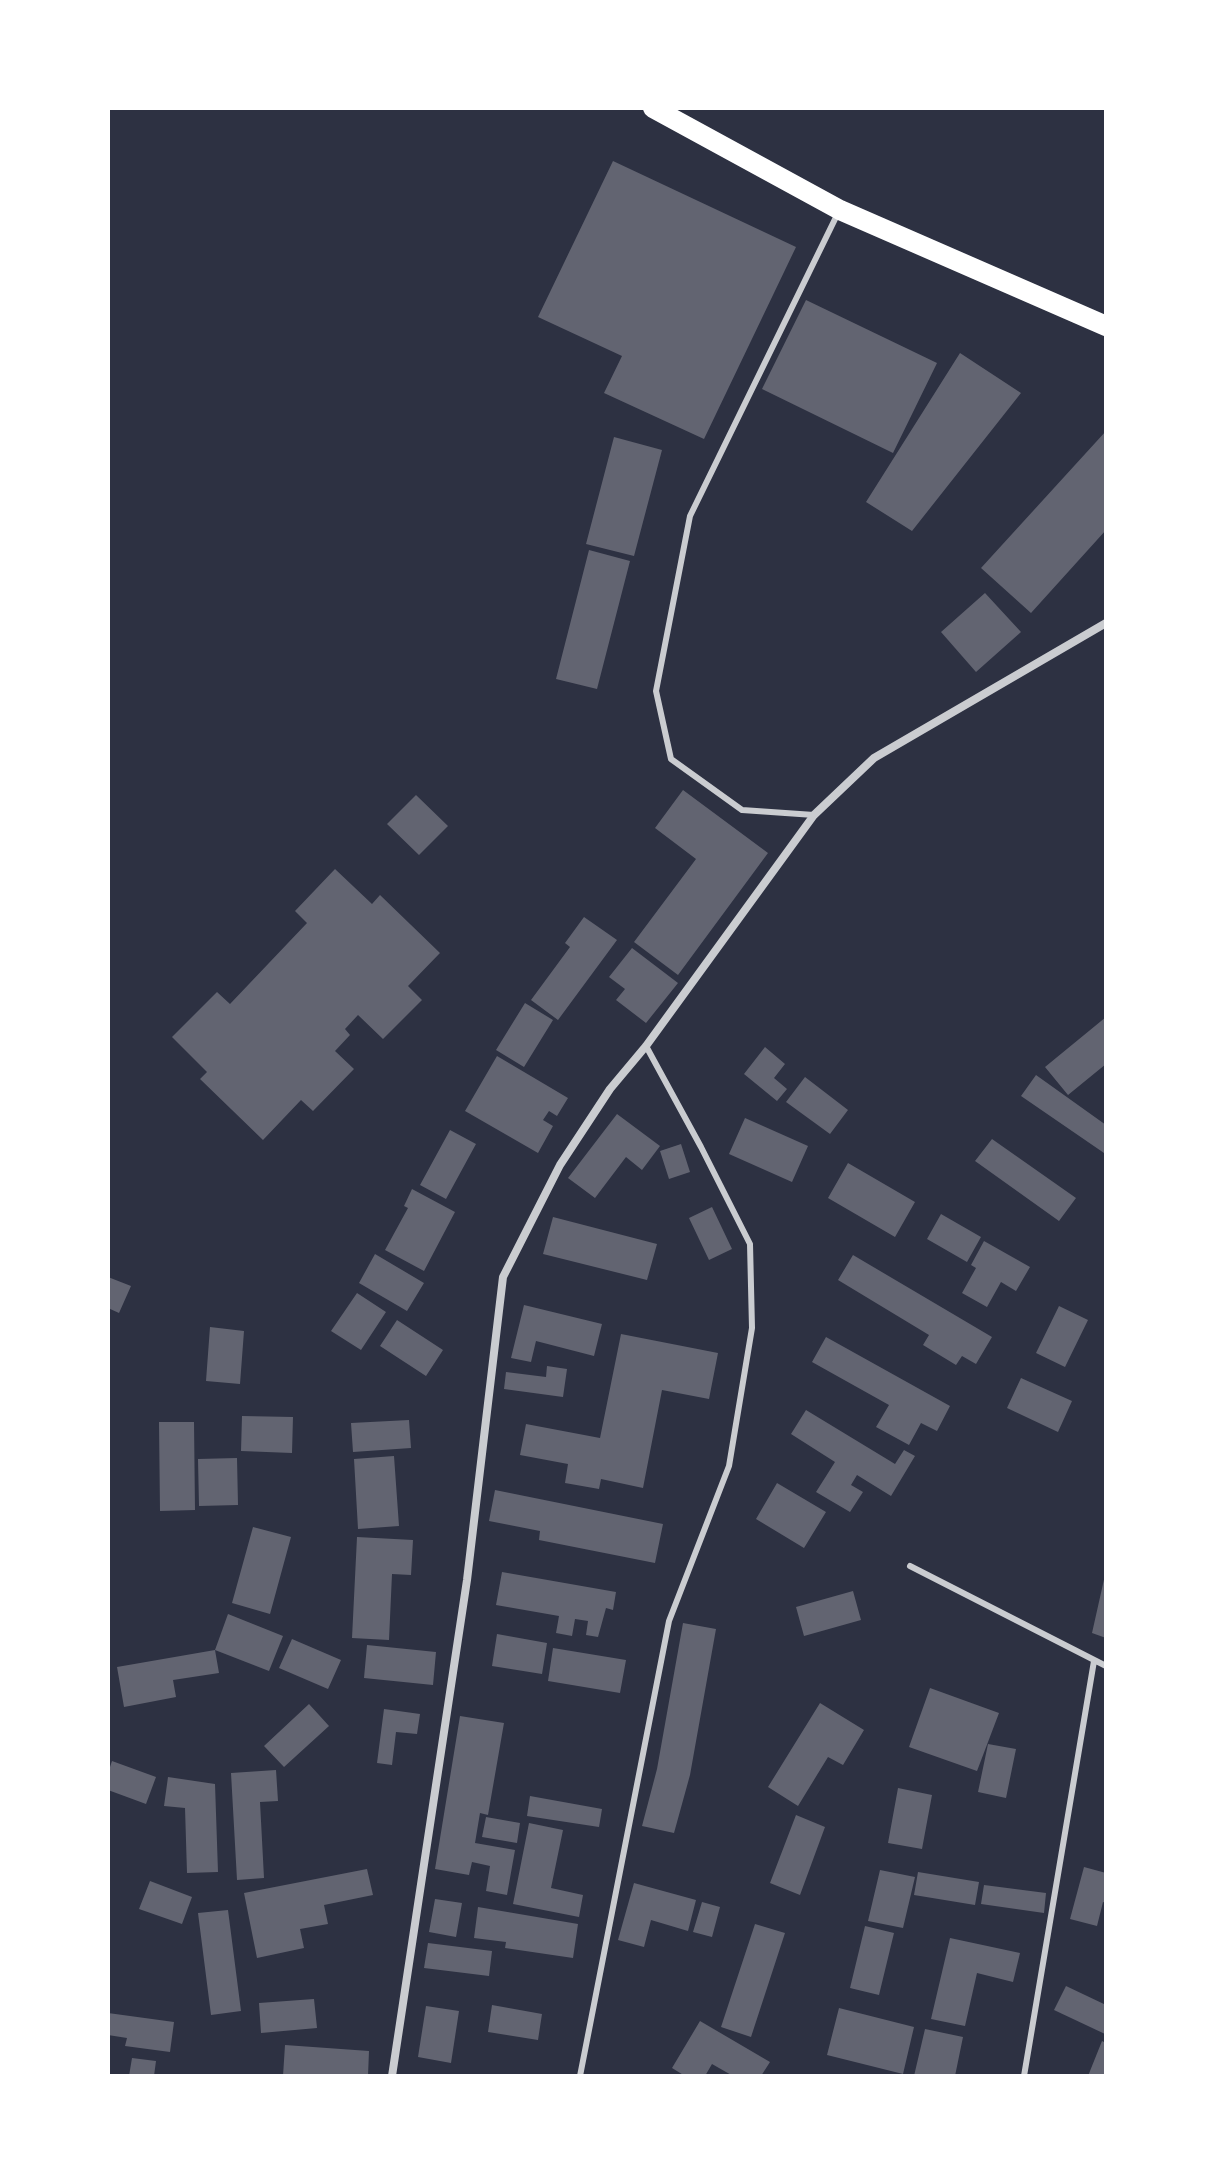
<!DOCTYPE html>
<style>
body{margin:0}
#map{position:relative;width:1214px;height:2184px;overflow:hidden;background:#2d3142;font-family:Inter,sans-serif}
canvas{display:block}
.frame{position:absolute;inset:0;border:110px solid #fff;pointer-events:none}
</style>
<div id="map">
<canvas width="1214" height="2184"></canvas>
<div class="frame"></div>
</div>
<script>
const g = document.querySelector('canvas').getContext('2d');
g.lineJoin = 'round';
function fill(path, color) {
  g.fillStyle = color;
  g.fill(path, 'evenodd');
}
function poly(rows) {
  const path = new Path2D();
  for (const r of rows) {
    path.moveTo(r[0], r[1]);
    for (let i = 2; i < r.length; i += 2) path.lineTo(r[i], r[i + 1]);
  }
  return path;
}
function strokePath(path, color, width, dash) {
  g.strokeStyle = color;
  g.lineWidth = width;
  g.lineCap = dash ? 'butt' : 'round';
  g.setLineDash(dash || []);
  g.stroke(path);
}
fill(poly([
 [613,161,796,247,704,439,604,393,622,356,538,317],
 [806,300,937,363,893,453,762,389],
 [960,353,1021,393,912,531,866,502],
 [1106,431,1106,530,1031,613,981,568],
 [614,437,662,450,634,556,586,544],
 [589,550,630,561,597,689,556,679],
 [985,593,1021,632,976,672,941,632],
 [683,790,768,853,678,975,634,942,696,859,655,828],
 [416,795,448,826,419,855,387,824],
 [335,869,372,904,380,895,440,953,408,986,422,1000,383,1039,358,1015,345,1029,350,1035,335,1051,354,1069,313,1111,301,1100,263,1140,200,1079,207,1072,172,1037,217,992,230,1004,307,923,295,911],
 [584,917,617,940,558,1020,531,1000,570,947,565,943],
 [632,948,678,983,646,1023,616,1000,625,989,609,977],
 [525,1003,553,1020,524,1067,496,1050],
 [1106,1017,1106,1064,1068,1095,1045,1067],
 [765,1047,785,1064,774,1078,787,1089,777,1101,744,1074],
 [497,1056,568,1098,557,1116,549,1111,543,1120,553,1126,538,1153,465,1111],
 [1036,1075,1106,1125,1106,1150,1104,1153,1021,1096],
 [805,1077,848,1110,830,1134,786,1102],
 [617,1114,660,1146,642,1170,626,1157,595,1198,568,1178],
 [745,1118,808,1146,792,1182,729,1154],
 [450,1130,476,1144,446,1199,420,1185],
 [992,1139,1076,1198,1059,1221,975,1161],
 [681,1144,690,1172,669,1179,660,1151],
 [848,1163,915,1202,895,1237,828,1198],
 [412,1189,455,1212,424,1271,385,1250,408,1208,404,1206],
 [712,1207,732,1249,709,1260,689,1218],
 [941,1214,981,1237,967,1262,927,1239],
 [553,1217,657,1244,647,1280,543,1254],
 [984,1241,1030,1267,1016,1291,1001,1282,987,1307,962,1293,976,1268,971,1265],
 [375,1254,424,1283,407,1311,359,1283],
 [853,1255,992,1337,976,1364,962,1356,956,1365,923,1345,929,1335,838,1280],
 [108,1277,131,1286,119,1313,108,1308],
 [357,1293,386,1312,361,1350,331,1331],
 [524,1305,602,1324,594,1356,536,1341,531,1362,511,1358],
 [1059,1306,1088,1320,1065,1367,1036,1353],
 [397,1320,443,1350,426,1376,380,1346],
 [210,1327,244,1331,240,1384,206,1381],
 [621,1334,718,1353,709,1399,662,1390,643,1488,601,1479,599,1489,565,1483,568,1464,520,1455,526,1424,600,1438],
 [826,1337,950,1406,937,1431,921,1423,909,1445,876,1427,889,1405,812,1362],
 [547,1366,567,1369,563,1397,504,1389,506,1372,546,1377],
 [1021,1378,1072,1401,1058,1432,1007,1408],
 [806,1410,895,1464,904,1450,915,1456,891,1496,857,1475,851,1485,863,1492,850,1512,816,1492,835,1462,791,1434],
 [242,1416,293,1417,292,1453,241,1451],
 [409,1420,411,1448,353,1452,351,1423],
 [159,1422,194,1422,195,1510,160,1511],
 [394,1456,399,1526,358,1529,354,1459],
 [237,1458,238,1505,199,1506,198,1459],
 [777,1483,826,1512,804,1548,756,1519],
 [495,1490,663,1524,655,1563,539,1540,540,1531,489,1521],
 [253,1527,291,1537,270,1614,232,1603],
 [357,1537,413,1540,411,1575,392,1574,389,1640,352,1638],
 [502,1572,616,1592,613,1610,606,1608,598,1637,586,1635,588,1621,575,1619,572,1636,556,1633,559,1616,496,1605],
 [1105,1575,1106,1576,1106,1638,1092,1633],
 [853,1591,861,1620,804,1636,796,1607],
 [228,1614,283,1636,269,1671,215,1650],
 [683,1623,716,1629,690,1775,674,1833,642,1826,657,1769],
 [497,1634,547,1643,542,1674,492,1666],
 [292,1639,341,1660,328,1689,279,1668],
 [367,1645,436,1652,433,1685,364,1678],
 [553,1648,626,1660,620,1693,548,1681],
 [215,1650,219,1673,173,1680,176,1697,124,1707,117,1667],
 [930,1688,999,1713,977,1771,909,1747],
 [820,1703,864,1730,843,1765,828,1757,798,1806,768,1787],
 [309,1704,329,1726,284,1767,264,1746],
 [384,1709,420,1714,417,1734,396,1732,392,1765,377,1763],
 [460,1716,504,1723,488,1815,480,1813,475,1843,515,1850,507,1895,486,1891,490,1866,472,1862,469,1875,435,1869],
 [988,1744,1016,1749,1006,1798,978,1792],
 [112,1761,156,1777,146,1804,108,1790,108,1773],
 [276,1770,278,1801,260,1802,264,1878,237,1880,231,1773],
 [168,1777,215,1784,218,1872,187,1873,185,1808,164,1806],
 [898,1788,932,1795,922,1849,888,1843],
 [530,1796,602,1809,599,1827,527,1816],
 [796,1815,825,1827,800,1895,770,1883],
 [486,1817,520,1823,517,1843,482,1837],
 [529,1823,563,1830,551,1888,583,1895,579,1917,513,1904],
 [1084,1867,1106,1873,1106,1903,1103,1902,1097,1926,1070,1919],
 [367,1869,373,1895,324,1905,328,1924,300,1929,304,1948,257,1958,244,1893],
 [880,1870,915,1877,903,1928,868,1921],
 [918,1872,979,1882,975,1905,914,1895],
 [150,1881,192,1897,182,1924,139,1909],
 [634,1883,696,1900,688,1931,651,1920,644,1947,618,1940],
 [984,1885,1046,1893,1044,1913,981,1904],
 [435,1899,462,1903,456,1937,429,1932],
 [702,1902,720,1907,712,1937,693,1932],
 [478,1907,578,1924,573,1958,505,1948,506,1942,474,1938],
 [228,1910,241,2011,211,2015,198,1913],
 [755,1924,785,1933,751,2037,721,2027],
 [865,1926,894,1933,879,1995,850,1988],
 [950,1938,1020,1953,1013,1982,977,1973,965,2026,931,2019],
 [428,1943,492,1951,489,1976,424,1968],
 [1066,1986,1106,2005,1105,2034,1054,2010],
 [314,1999,317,2028,261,2033,259,2003],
 [492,2005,542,2014,538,2040,488,2032],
 [426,2006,459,2011,451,2063,418,2057],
 [839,2008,914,2027,903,2074,827,2055],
 [108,2013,174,2022,170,2052,125,2046,127,2038,108,2035],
 [700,2021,770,2062,761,2076,733,2076,712,2064,705,2076,685,2076,672,2068],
 [925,2029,963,2037,955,2076,914,2076],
 [1102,2041,1106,2043,1106,2076,1088,2076],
 [285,2045,369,2051,368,2076,283,2076],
 [132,2058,156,2061,154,2076,129,2076]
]), '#626471');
strokePath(poly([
 [814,815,742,810,671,759,656,691,690,516,838,213],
 [910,1566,1106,1666],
 [580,2076,669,1621,729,1466,752,1328,750,1244,701,1147,646,1046],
 [1024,2076,1094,1661]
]), '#caccd0', 6);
strokePath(poly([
 [392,2076,467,1580,503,1277,560,1165,610,1089,646,1046,814,815,874,758,1106,623]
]), '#caccd0', 8);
strokePath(poly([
 [653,108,840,210,1106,326]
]), '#fff', 20);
</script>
